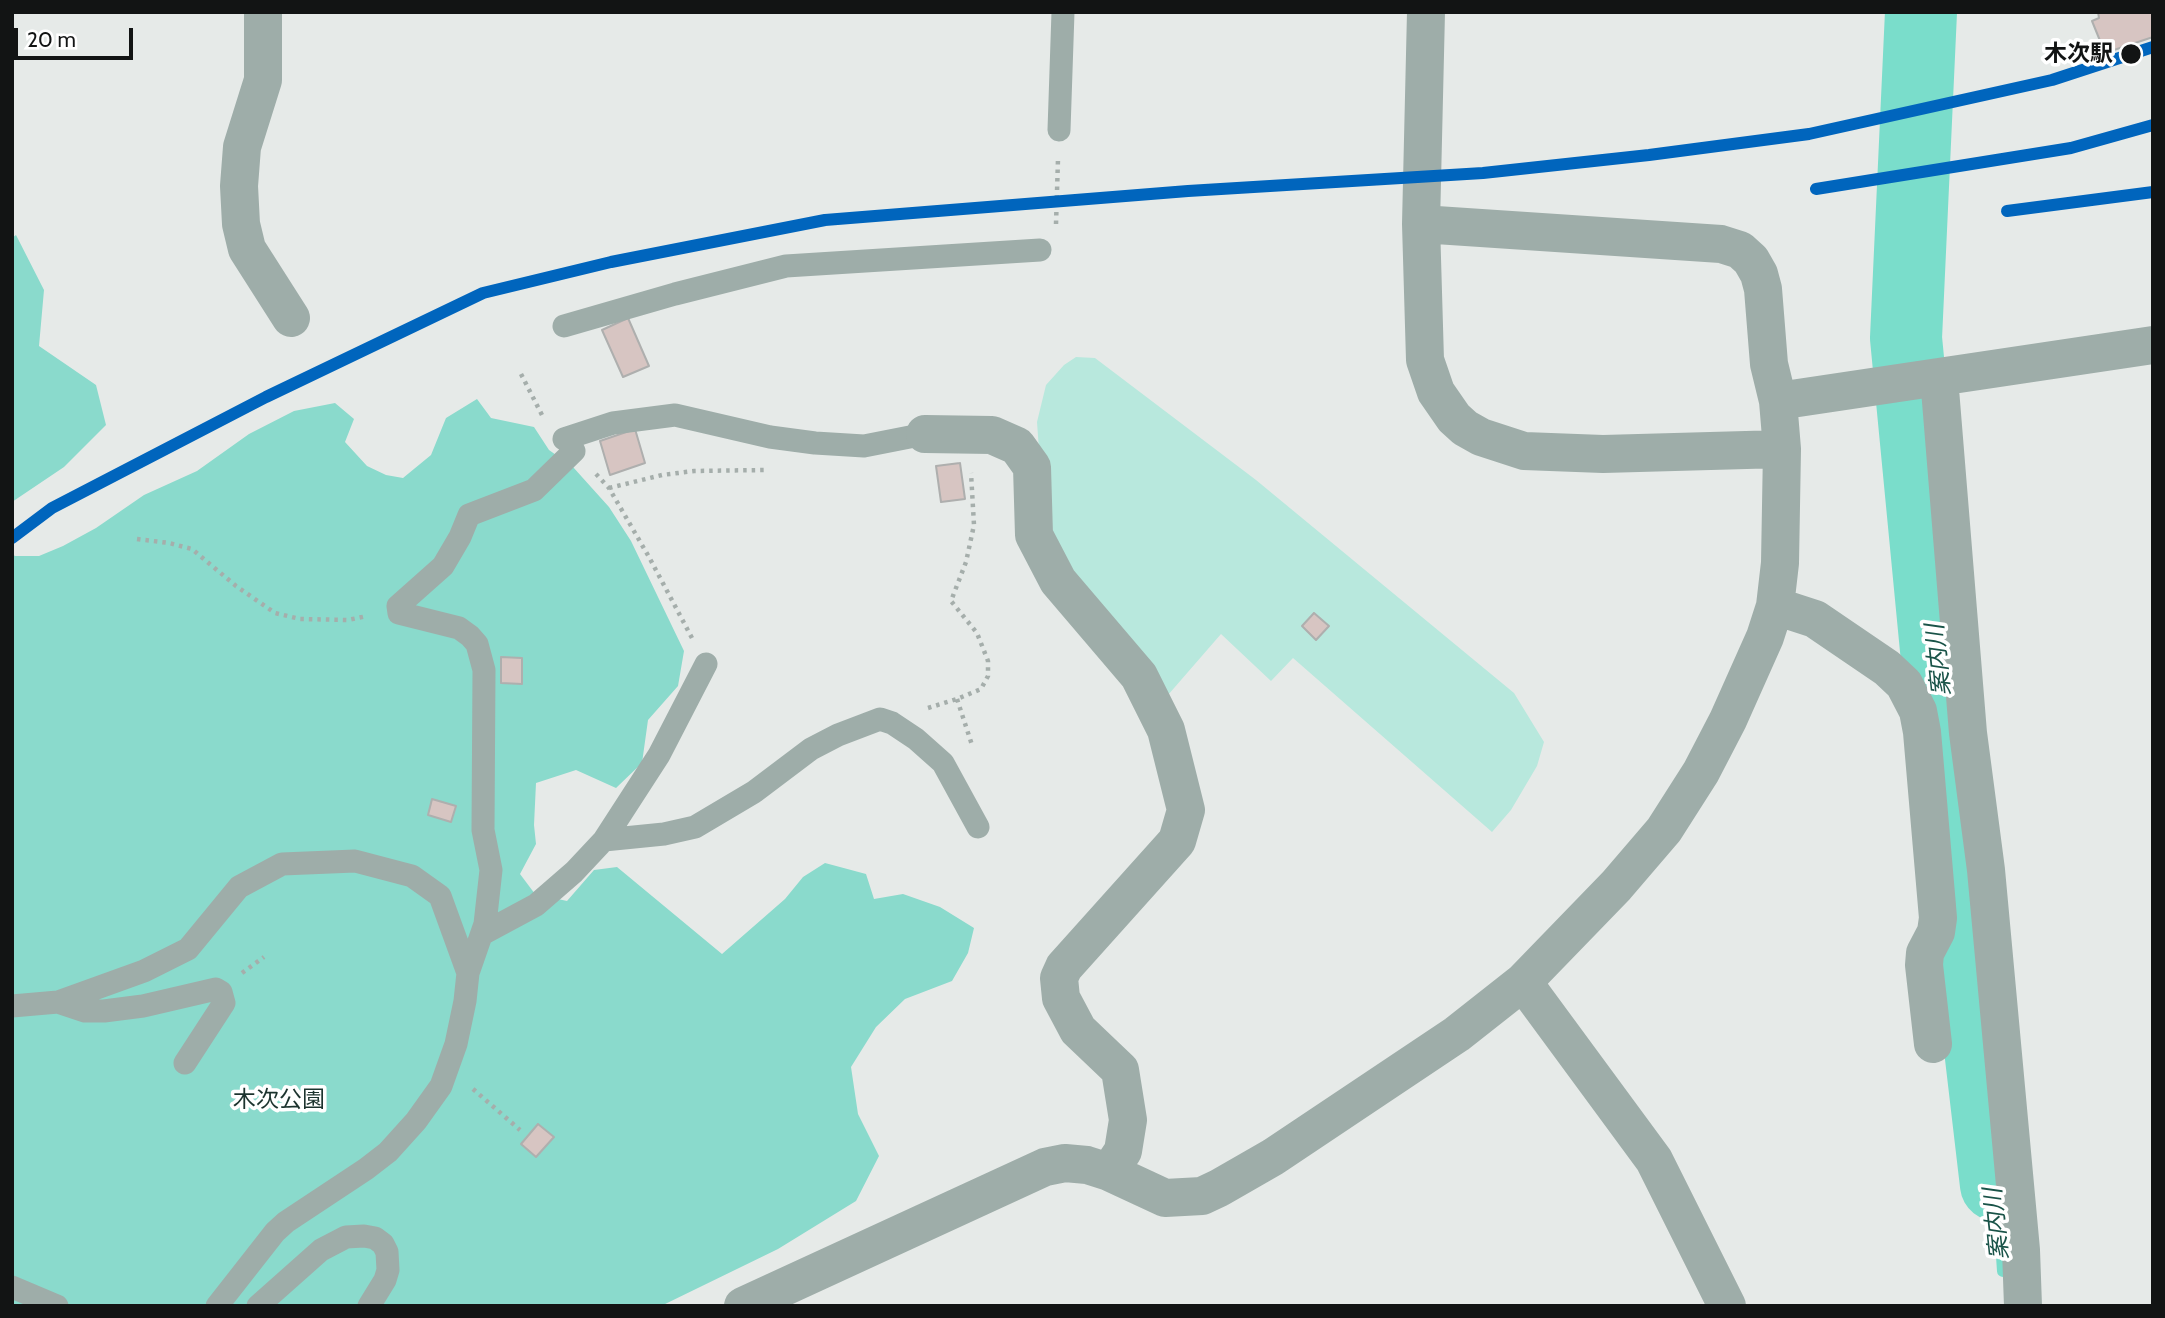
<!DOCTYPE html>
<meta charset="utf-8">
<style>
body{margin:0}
#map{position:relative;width:2165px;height:1318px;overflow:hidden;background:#e6eae8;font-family:Cabin,sans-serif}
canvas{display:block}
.frame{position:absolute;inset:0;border:14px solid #121414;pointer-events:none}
.scale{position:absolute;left:14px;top:28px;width:119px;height:32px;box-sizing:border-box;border:4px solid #121414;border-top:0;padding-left:9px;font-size:21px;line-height:24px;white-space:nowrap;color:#121414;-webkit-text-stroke:5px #fff;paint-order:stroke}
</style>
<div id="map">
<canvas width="2165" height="1318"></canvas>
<div class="frame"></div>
<div class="scale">20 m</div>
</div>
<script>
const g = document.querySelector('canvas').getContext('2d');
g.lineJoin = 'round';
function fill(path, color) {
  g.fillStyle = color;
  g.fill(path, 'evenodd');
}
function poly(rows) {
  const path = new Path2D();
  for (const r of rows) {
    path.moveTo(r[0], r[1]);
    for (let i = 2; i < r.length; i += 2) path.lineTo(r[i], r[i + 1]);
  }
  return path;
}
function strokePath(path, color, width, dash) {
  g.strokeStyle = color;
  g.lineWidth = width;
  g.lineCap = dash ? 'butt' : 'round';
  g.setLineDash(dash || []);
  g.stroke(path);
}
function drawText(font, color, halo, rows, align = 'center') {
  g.font = font + ' Cabin,"Noto Sans JP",sans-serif';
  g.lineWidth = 7;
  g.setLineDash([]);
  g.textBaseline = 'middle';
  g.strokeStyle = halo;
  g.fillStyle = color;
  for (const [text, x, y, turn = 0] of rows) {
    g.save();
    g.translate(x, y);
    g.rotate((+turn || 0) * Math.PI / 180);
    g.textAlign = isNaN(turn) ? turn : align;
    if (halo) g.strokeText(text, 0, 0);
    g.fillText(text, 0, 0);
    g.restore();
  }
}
fill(poly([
 [1076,357,1095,358,1256,480,1514,693,1544,742,1537,766,1511,810,1492,832,1293,658,1271,681,1221,634,1168,695,1045,534,1037,422,1046,385,1064,365]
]), '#b8e8dd');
fill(poly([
 [16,235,44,290,39,346,96,385,106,425,64,467,12,502,12,238],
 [477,399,491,418,534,427,549,450,573,467,609,507,631,541,684,651,678,686,648,720,642,763,616,788,576,770,536,783,534,825,536,844,520,874,535,894,567,901,594,870,617,867,722,954,785,899,803,877,825,863,866,874,874,899,903,894,940,907,974,928,968,953,952,981,905,999,876,1027,851,1067,858,1114,879,1156,856,1201,778,1249,661,1306,12,1306,12,554,15,556,39,556,63,546,96,528,144,495,197,471,249,434,294,411,335,403,354,419,345,442,367,466,386,475,403,478,431,455,446,418]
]), '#8adacc');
strokePath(poly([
 [2000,1226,2003,1271]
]), '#7addcb', 12);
strokePath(poly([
 [1921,12,1906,338,1949,785,1996,1185]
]), '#7addcb', 72);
const building = poly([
 [2098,12,2153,12,2153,37,2105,53,2092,21,2099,18,2098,12],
 [628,318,649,366,623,377,602,330,628,318],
 [635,429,645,463,610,475,600,441,635,429],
 [960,463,965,499,941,502,936,466,960,463],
 [1314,613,1329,626,1316,640,1302,626,1314,613],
 [501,657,522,658,522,684,501,683,501,657],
 [432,799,456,806,451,822,428,815,432,799],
 [538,1124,554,1137,536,1157,521,1144,538,1124]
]);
fill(building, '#d7c5c2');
strokePath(building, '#aeafae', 2);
strokePath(poly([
 [1056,224,1058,159],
 [521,374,543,417],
 [596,474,609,488,649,557,692,638],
 [609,488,662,475,694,471,764,470],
 [137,539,169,543,192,549,236,586,275,613,300,619,348,620,367,616],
 [957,699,972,745],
 [928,708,957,699,981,689,988,676,988,661,977,633,951,601,966,562,974,525,971,473],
 [242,973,264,957],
 [473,1089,520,1130]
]), '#a5aeab', 4.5, [3.5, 5]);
strokePath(poly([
 [1059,130,1063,12],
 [564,326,675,294,786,266,1040,250],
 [564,439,613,423,675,415,770,437,815,443,864,446,925,434],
 [604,840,664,834,695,827,754,792,811,749,838,735,880,719,892,723,916,739,943,763,978,827],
 [482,934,536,905,574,872,604,840,659,755,706,664],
 [468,973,485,924,491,870,483,830,484,670,477,644,470,636,459,628,399,613,398,606,443,566,460,537,469,515,534,490,574,451],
 [58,1002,85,1011,104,1011,143,1006,216,989,221,992,224,1003,185,1063],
 [12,1006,58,1002,144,971,188,949,239,887,282,864,355,861,412,876,440,896,468,973,465,1001,456,1044,441,1086,416,1121,388,1152,366,1169,286,1222,275,1232,217,1306],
 [12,1287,57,1306],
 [258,1306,321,1250,346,1237,364,1236,375,1238,383,1244,387,1252,388,1270,385,1280,369,1306]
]), '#9eada9', 23);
strokePath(poly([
 [263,12,263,80,242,147,239,186,241,224,247,249,291,318],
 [1426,12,1421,224,1425,360,1436,392,1454,418,1465,428,1481,437,1524,451,1603,454,1782,449],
 [1939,377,1968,733,1986,870,2021,1250,2023,1306],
 [1778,401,2153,345],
 [925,434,992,435,1017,446,1032,467,1034,535,1058,581,1139,676,1166,730,1186,810,1177,841,1064,967,1059,978,1061,998,1078,1030,1120,1070,1128,1120,1123,1151,1109,1172],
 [1775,606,1815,619,1887,668,1904,684,1918,711,1922,732,1938,918,1936,932,1925,953,1924,965,1933,1044],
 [1523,982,1654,1160,1727,1306],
 [743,1306,1045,1167,1065,1163,1087,1165,1109,1172,1165,1198,1202,1196,1219,1188,1273,1157,1457,1034,1523,982,1616,886,1664,830,1701,772,1728,720,1765,637,1775,606,1780,563,1782,449,1778,401,1769,364,1763,289,1759,274,1751,260,1740,250,1721,244,1421,224]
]), '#9eada9', 38);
strokePath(poly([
 [1816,189,2071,148,2153,125],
 [2007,211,2153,192],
 [12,538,52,508,266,397,483,293,611,262,825,220,1188,191,1483,173,1649,155,1809,134,2052,80,2153,47]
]), '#0065bd', 12);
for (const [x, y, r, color] of [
 [2131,54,11,"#121414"]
]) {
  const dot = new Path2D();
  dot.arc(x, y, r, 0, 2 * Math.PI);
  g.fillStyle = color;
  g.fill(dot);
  strokePath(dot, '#fff', 2.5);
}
drawText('bold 23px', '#121414', '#fff', [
 ["木次駅",2113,54]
], 'right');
drawText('23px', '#1c332e', '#fff', [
 ["木次公園",279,1100]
]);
drawText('italic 24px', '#195348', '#fff', [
 ["案内川",1939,660,-96],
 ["案内川",1997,1224,-96]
]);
</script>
